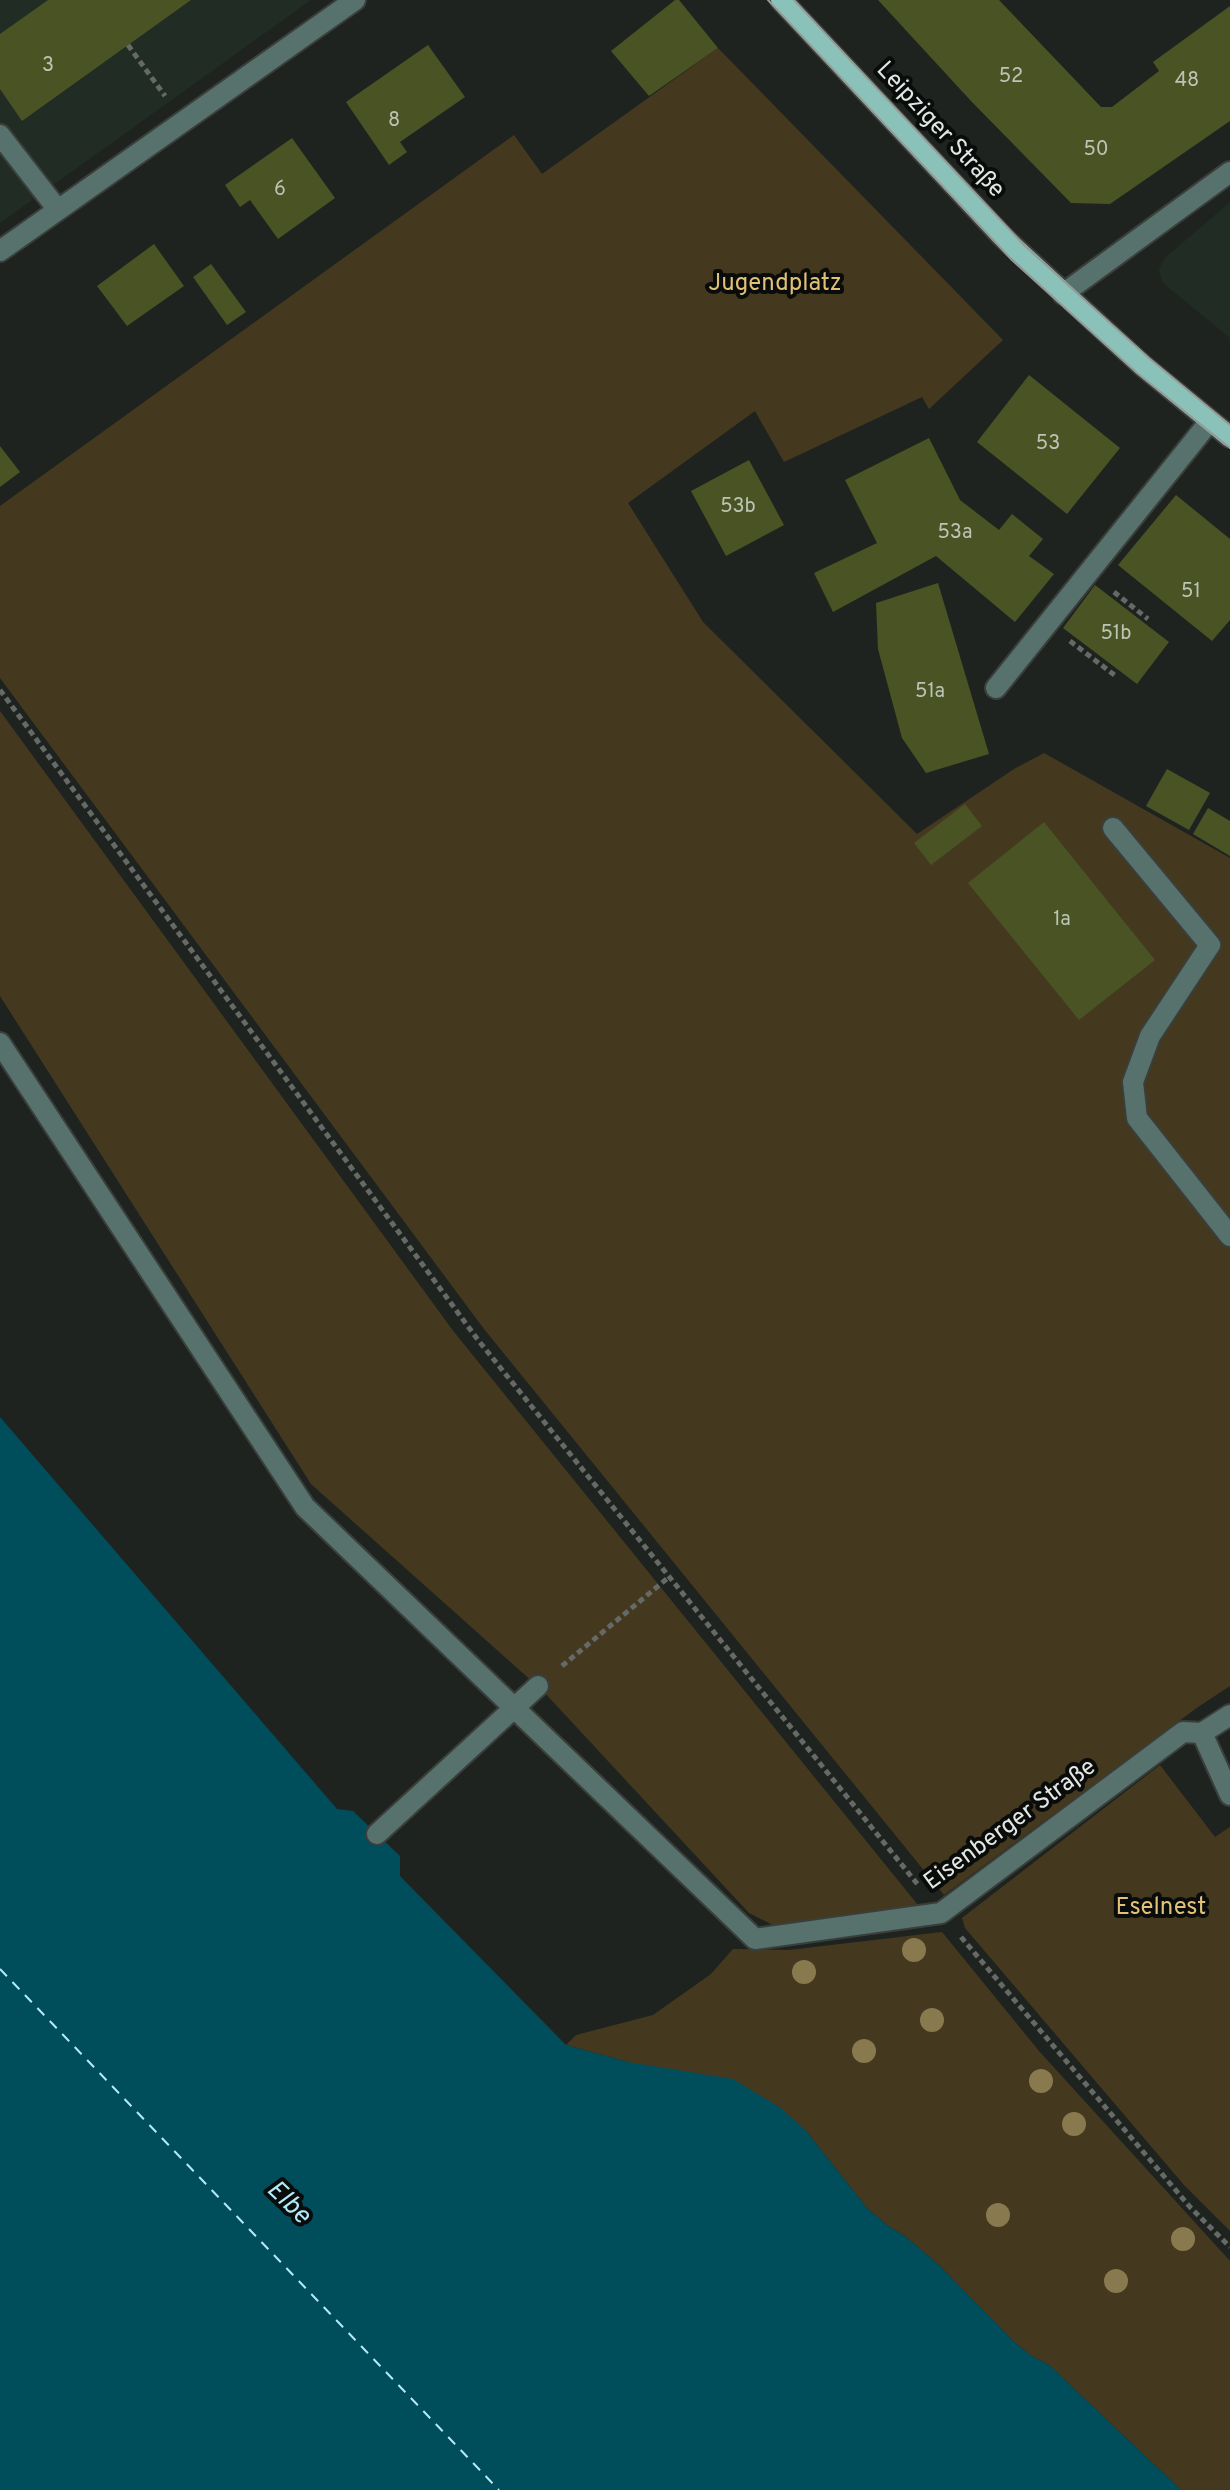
<!DOCTYPE html>
<meta charset="utf-8">
<style>
body{margin:0}
canvas{display:block;background:#1e231f}
</style>
<canvas width="1230" height="2490"></canvas>
<script>
const g = document.querySelector('canvas').getContext('2d');
g.lineJoin = 'round';
function fill(path, color) {
  g.fillStyle = color;
  g.fill(path, 'evenodd');
}
function poly(rows) {
  const path = new Path2D();
  for (const r of rows) {
    path.moveTo(r[0], r[1]);
    for (let i = 2; i < r.length; i += 2) path.lineTo(r[i], r[i + 1]);
  }
  return path;
}
function strokePath(path, color, width, dash) {
  g.strokeStyle = color;
  g.lineWidth = width;
  g.lineCap = dash ? 'butt' : 'round';
  g.setLineDash(dash || []);
  g.stroke(path);
}
function drawText(font, color, halo, rows, align = 'center') {
  g.font = font + ' Overpass,sans-serif';
  g.lineWidth = 8;
  g.setLineDash([]);
  g.textBaseline = 'middle';
  g.strokeStyle = halo;
  g.fillStyle = color;
  for (const [text, x, y, turn = 0] of rows) {
    g.save();
    g.translate(x, y);
    g.rotate((+turn || 0) * Math.PI / 180);
    g.textAlign = isNaN(turn) ? turn : align;
    if (halo) g.strokeText(text, 0, 0);
    g.fillText(text, 0, 0);
    g.restore();
  }
}
fill(poly([
 [0,0,311,0,0,223],
 [1230,202,1230,338,1163,283,1159,270,1165,258]
]), '#212c24');
fill(poly([
 [718,48,1003,340,929,409,922,397,784,462,755,411,628,503,703,622,917,834,1014,769,1044,753,1230,858,1230,1686,1198,1707,944,1895,484,1329,0,678,0,506,514,135,542,174],
 [0,711,454,1332,922,1910,777,1927,749,1913,543,1691,311,1484,0,996],
 [1160,1765,1215,1837,1230,1827,1230,2231,1184,2185,965,1928,962,1918],
 [942,1932,1039,2051,1230,2261,1230,2490,1181,2490,1049,2365,1030,2355,1012,2340,940,2266,905,2236,888,2226,867,2208,806,2131,628,2062,566,2045,576,2035,653,2015,711,1974,733,1949,789,1950]
]), '#44391f');
fill(poly([
 [0,1417,337,1809,353,1811,400,1856,400,1876,566,2045,628,2062,733,2079,781,2108,806,2131,867,2208,888,2226,905,2236,940,2266,1012,2340,1030,2355,1049,2365,1181,2490,0,2490]
]), '#004d5c');
strokePath(poly([
 [0,1969,499,2490]
]), '#b3eafa', 2, [10, 8]);
fill(poly([
 [48,0,191,0,22,121,0,89,0,34],
 [675,0,679,0,718,48,649,96,611,51],
 [878,0,999,0,1101,107,1112,107,1159,71,1153,62,1230,6,1230,121,1110,204,1071,203,971,101],
 [428,45,465,97,400,142,407,152,389,165,346,102],
 [292,138,335,198,278,239,250,200,240,207,225,185],
 [154,244,184,286,127,326,97,286],
 [211,264,246,312,227,325,193,277],
 [1029,375,1120,448,1067,514,977,442],
 [929,438,960,500,999,530,1012,514,1043,539,1029,556,1054,574,1015,622,936,556,833,612,814,573,877,543,845,480],
 [0,446,20,472,0,487],
 [749,460,784,525,726,556,691,491],
 [1176,495,1230,539,1230,620,1212,641,1118,565],
 [938,583,989,754,926,773,902,738,878,649,876,603],
 [1095,585,1169,642,1137,684,1063,628],
 [1167,769,1210,793,1189,830,1146,806],
 [965,804,982,826,931,865,914,843],
 [1208,808,1230,821,1230,856,1193,834],
 [1044,822,1155,960,1079,1020,968,883]
]), '#495324');
const minor = poly([
 [0,135,58,210],
 [0,251,355,0],
 [1063,294,1230,172],
 [996,688,1210,421],
 [1113,828,1210,945,1150,1036,1133,1082,1137,1118,1230,1236],
 [0,1043,305,1507,755,1939,941,1913,1183,1732,1202,1733,1230,1715],
 [1202,1733,1230,1795],
 [377,1834,538,1686]
]);
const major = poly([
 [781,0,1002,236,1142,365,1230,437]
]);
strokePath(minor, '#3a3f3b', 24);
strokePath(major, '#3a3f3b', 24);
strokePath(poly([
 [128,45,165,96],
 [1114,592,1148,619],
 [1070,641,1117,677],
 [0,690,478,1340,919,1886],
 [562,1666,669,1577],
 [961,1937,1190,2207,1230,2247]
]), '#656a66', 5, [6, 4]);
strokePath(minor, '#57716d', 20);
strokePath(major, '#8ac2ba', 20);
strokePath(poly([
 [768,0,1012,260,1137,373,1230,448],
 [794,0,1025,246,1149,358,1230,425]
]), '#959a96', 2);
g.fillStyle = '#89794f';
for (const [x, y] of [
 [914,1950],
 [804,1972],
 [932,2020],
 [864,2051],
 [1041,2081],
 [1074,2124],
 [998,2215],
 [1183,2239],
 [1116,2281]
]) {
  g.beginPath();
  g.arc(x, y, 12, 0, 2 * Math.PI);
  g.fill();
}
drawText('20px', '#bdc3b5', null, [
 ["3",48,67],
 ["52",1011,78],
 ["48",1187,82],
 ["8",394,122],
 ["50",1096,151],
 ["6",280,191],
 ["53",1048,445],
 ["53b",738,508],
 ["53a",955,534],
 ["51",1191,593],
 ["51b",1116,635],
 ["51a",930,693],
 ["1a",1062,921]
]);
drawText('24px', '#e4e8e5', '#090c0a', [
 ["Leipziger Straße",939,131,47],
 ["Eisenberger Straße",1011,1826,-36]
]);
drawText('24px', '#e1c077', '#090c0a', [
 ["Jugendplatz",775,285],
 ["Eselnest",1161,1909]
]);
drawText('italic 26px', '#b3eafa', '#090c0a', [
 ["Elbe",287,2204,44]
]);
</script>
